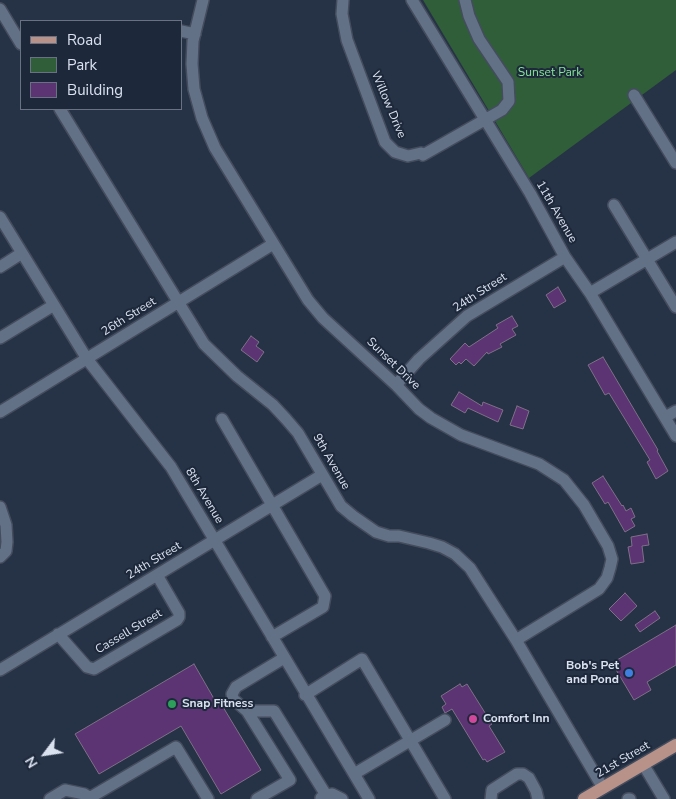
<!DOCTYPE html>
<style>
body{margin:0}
#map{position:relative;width:676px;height:799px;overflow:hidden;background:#263245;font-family:"Nunito Sans",sans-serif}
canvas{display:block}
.legend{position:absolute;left:20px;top:20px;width:162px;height:90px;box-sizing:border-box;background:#1d283b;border:1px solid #697283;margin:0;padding:6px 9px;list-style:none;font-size:15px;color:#dae2ef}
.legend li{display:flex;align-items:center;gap:10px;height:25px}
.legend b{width:25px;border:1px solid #697283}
.north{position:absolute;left:20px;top:729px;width:50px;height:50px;-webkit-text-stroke:4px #1d283b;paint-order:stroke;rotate:239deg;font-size:14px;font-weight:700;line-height:20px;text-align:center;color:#dae2ef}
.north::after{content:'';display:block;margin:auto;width:18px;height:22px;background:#dae2ef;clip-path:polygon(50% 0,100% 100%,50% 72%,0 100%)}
</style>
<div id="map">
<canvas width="676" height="799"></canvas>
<ul class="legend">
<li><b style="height:6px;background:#b89288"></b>Road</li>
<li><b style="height:14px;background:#305e39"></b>Park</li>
<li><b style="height:14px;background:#5c3473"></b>Building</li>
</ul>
<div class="north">N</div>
</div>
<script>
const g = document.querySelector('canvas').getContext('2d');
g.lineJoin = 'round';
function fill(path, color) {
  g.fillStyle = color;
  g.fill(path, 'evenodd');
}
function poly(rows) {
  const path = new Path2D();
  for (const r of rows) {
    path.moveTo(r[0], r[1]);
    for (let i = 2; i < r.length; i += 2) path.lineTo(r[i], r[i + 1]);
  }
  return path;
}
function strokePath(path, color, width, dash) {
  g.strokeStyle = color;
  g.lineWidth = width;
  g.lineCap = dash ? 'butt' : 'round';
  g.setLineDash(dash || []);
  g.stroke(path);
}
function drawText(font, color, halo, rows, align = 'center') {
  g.font = font + ' "Nunito Sans",sans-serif';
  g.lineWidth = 4;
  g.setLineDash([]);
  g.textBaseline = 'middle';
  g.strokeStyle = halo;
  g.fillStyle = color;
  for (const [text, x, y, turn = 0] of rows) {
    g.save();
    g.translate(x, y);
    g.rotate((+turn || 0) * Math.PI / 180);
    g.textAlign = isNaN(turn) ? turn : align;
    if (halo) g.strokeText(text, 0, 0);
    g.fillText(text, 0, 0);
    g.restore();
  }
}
fill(poly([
 [423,0,676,0,676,70,529,178]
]), '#305e39');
const building = poly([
 [558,287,566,301,554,308,546,295,558,287],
 [512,316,518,326,512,329,516,335,500,344,502,347,488,354,487,352,474,366,466,359,461,364,459,362,456,365,450,359,465,343,469,347,498,328,496,325,512,316],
 [251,336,259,342,256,346,264,352,257,362,241,350,251,336],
 [603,357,658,450,657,451,668,471,656,479,647,462,650,460,609,393,605,395,588,365,603,357],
 [459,392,482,406,483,402,503,410,498,422,468,408,465,413,451,405,459,392],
 [517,406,529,411,523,429,510,425,517,406],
 [603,476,622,506,623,505,626,511,631,508,635,517,631,519,635,526,625,532,608,502,605,504,592,483,603,476],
 [647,534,649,545,642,546,644,562,631,564,628,547,632,546,631,537,647,534],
 [625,593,637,606,621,621,609,609,625,593],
 [655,611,660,618,640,632,635,625,655,611],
 [676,625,676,665,647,682,651,690,634,700,612,663,676,625],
 [194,664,217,704,220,702,261,770,221,794,181,726,99,774,75,734,194,664],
 [460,684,462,687,467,684,492,724,489,726,505,752,487,762,485,759,483,760,452,709,445,713,442,707,446,704,441,696,460,684]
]);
fill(building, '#5c3473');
strokePath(building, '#7e7087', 1);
const minor = poly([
 [203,0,193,41,192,64,194,89,202,118,215,148,308,300,323,318,396,385,419,409,431,418,461,435,539,464,564,480,584,505,608,546,612,559,610,568,607,578,599,589,516,640],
 [343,0,342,14,347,40,385,142,395,152,408,156,421,153,423,155,502,110,509,101,508,82,479,39,469,16,465,0],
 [412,0,530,193,565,257,590,293,676,436],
 [0,9,21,44],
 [181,31,195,34],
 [634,95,676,163],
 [60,109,204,344,237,376,273,405,286,419,298,433,341,506,353,516,376,532,389,536,399,536,429,543,442,547,455,554,470,568,516,640,603,788],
 [614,205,676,307],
 [0,217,87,359,171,467,369,799],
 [0,267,22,253],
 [590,293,676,242],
 [0,338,54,305],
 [396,385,419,359,467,316,565,257],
 [0,412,273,244],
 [665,417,676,411],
 [222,419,325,596,323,607,272,637],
 [0,507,6,525,7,542,6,551,0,557],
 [58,634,87,667,94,669,177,620,179,617,179,613,157,575],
 [0,670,322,475],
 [305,695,362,659,445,799],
 [247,711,274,711,326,795],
 [643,764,664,799],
 [354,774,445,720],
 [91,797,176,747,208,799],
 [321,798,332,794,342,799],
 [50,799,65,790,84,794,92,799],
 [257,799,290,780,247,711,233,699,232,694,236,687,284,658],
 [491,799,492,790,517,774,523,774,529,778,536,791,538,799],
 [628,799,630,799]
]);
const major = poly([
 [584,799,676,745]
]);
strokePath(minor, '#444d5e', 14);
strokePath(major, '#444d5e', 15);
strokePath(minor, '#637187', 11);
strokePath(major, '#b89288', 12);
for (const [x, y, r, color] of [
 [629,673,5,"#3f7fe0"],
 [172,704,5,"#2e9e5b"],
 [473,719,5,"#d1479c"]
]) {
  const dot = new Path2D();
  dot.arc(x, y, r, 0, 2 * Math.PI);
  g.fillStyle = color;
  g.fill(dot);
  strokePath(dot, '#1d283b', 2);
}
drawText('12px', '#87e598', '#1d283b', [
 ["Sunset Park",550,73]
]);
drawText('12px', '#dae2ef', '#1d283b', [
 ["Willow Drive",388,105,67],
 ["11th Avenue",556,212,60],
 ["24th Street",480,293,-33],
 ["26th Street",129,317,-32],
 ["Sunset Drive",393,364,44],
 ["9th Avenue",331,462,60],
 ["8th Avenue",204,496,59],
 ["24th Street",154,561,-31],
 ["Cassell Street",129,632,-31],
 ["21st Street",623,760,-30]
]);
drawText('bold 12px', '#dae2ef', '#1d283b', [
 ["Bob's Pet",619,666,"right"],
 ["and Pond",619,680,"right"],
 ["Snap Fitness",182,704],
 ["Comfort Inn",483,719]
], 'left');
</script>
